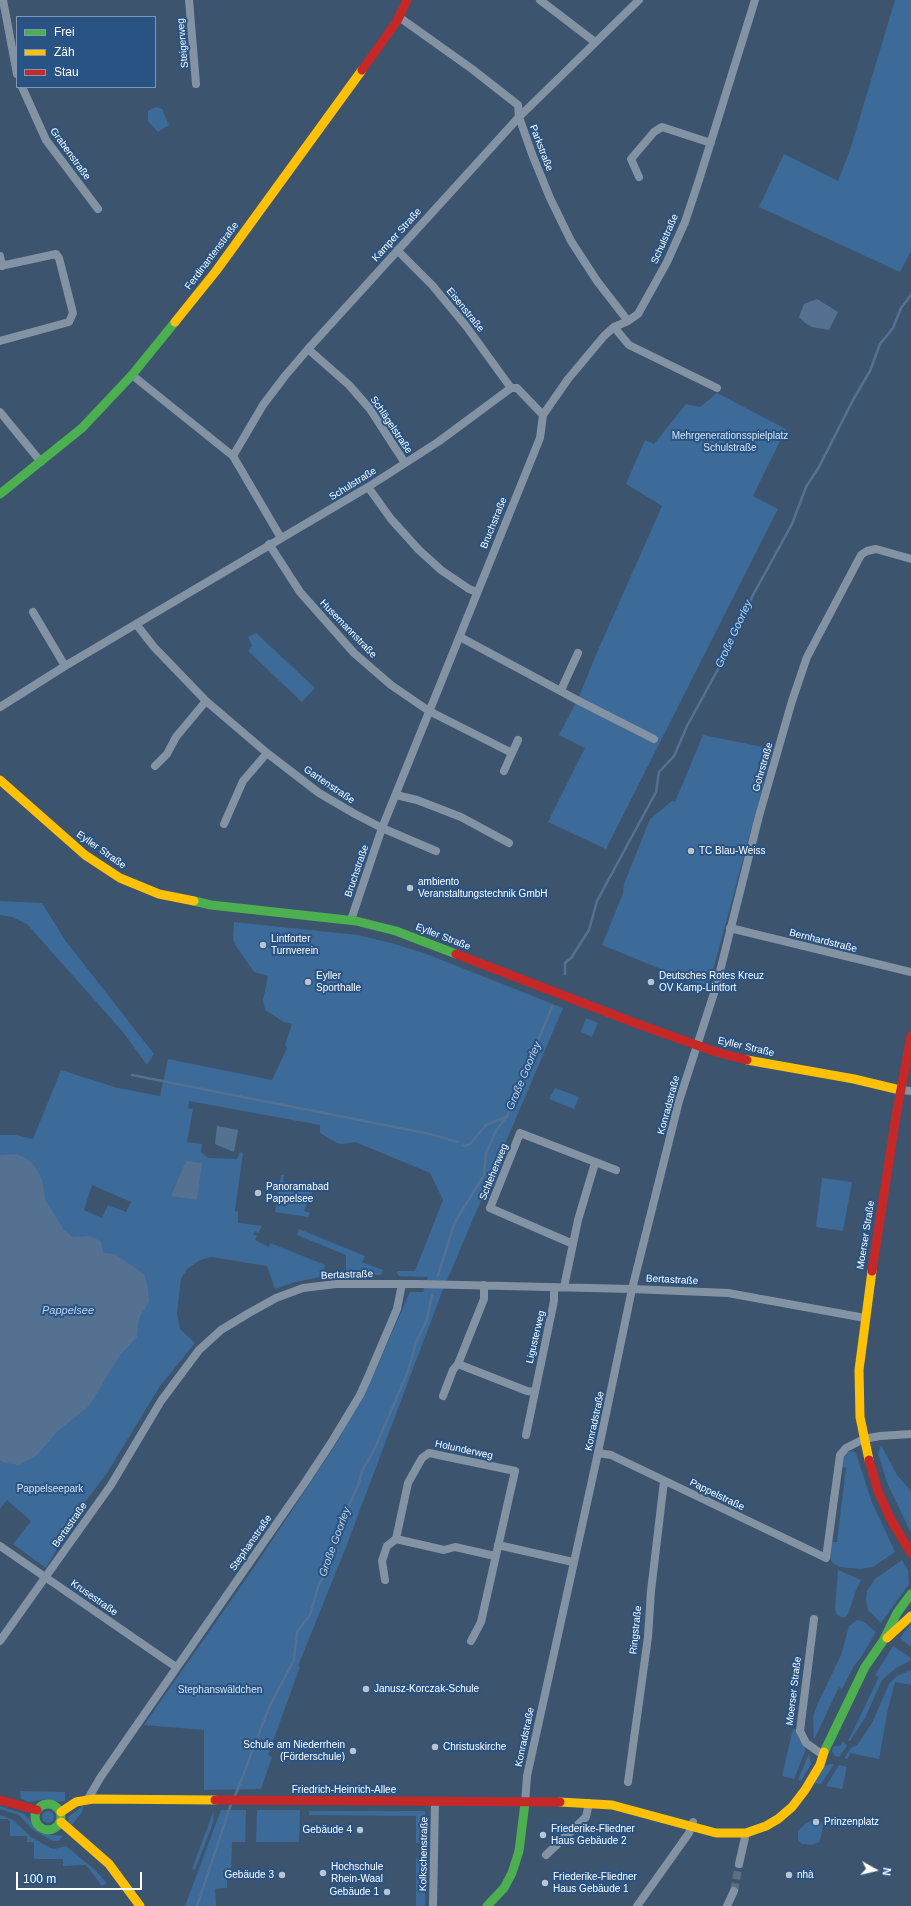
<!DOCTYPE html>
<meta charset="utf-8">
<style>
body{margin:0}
#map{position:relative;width:911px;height:1906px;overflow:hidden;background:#3d546e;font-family:Helvetica,sans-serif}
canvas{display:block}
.legend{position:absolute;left:16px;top:16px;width:140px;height:72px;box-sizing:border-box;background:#285383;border:1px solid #7e98b5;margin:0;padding:5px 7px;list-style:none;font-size:12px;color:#fff}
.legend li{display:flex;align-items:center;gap:8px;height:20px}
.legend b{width:20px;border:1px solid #7e98b5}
.north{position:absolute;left:855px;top:1850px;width:40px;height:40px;-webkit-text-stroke:3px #285383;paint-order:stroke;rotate:98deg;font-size:11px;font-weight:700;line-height:16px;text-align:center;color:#fff}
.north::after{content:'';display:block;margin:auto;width:14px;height:18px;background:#fff;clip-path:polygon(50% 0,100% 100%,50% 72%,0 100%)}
.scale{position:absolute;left:16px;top:1872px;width:126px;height:18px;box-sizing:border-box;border:2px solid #fff;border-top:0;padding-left:5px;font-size:12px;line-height:14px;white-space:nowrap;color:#fff;-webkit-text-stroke:3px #285383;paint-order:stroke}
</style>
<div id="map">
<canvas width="911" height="1906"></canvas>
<ul class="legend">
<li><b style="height:5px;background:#4caf50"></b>Frei</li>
<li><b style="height:5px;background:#ffc107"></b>Zäh</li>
<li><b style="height:5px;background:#c62828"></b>Stau</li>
</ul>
<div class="north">N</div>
<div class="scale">100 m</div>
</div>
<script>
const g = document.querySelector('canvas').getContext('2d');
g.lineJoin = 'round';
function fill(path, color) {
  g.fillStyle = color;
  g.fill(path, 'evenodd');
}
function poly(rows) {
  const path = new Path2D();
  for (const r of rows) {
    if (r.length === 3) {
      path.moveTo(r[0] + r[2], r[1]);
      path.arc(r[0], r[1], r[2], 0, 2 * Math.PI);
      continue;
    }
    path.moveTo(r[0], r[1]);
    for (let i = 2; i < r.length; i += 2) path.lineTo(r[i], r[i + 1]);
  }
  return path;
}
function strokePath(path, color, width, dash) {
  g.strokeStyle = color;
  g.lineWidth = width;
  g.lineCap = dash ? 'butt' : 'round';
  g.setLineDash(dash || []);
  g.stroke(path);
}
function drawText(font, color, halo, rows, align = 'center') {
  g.font = font + ' Helvetica,sans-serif';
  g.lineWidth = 4;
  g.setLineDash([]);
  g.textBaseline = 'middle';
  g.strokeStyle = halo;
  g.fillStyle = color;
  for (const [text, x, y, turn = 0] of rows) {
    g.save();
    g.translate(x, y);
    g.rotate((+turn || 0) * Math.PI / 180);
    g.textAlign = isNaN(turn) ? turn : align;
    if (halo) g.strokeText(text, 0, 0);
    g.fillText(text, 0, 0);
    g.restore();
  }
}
fill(poly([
 [895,0,911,0,911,251,900,272,759,207,784,154,838,181,851,147],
 [156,107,162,109,169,125,158,132,148,121,148,111],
 [717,393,786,429,753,496,778,509,606,849,548,822,585,748,559,735,579,697,595,657,662,506,626,484,645,440,654,444,686,404,700,407],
 [256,633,315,688,302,702,248,651,252,646,248,637],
 [703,735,773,749,709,985,690,981,602,945,623,893,624,884,650,819,672,801,675,802],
 [0,901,42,903,65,940,154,1054,147,1065,123,1032,27,924,12,917,0,915],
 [234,922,358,935,391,943,424,953,563,1008,442,1292,346,1547,298,1666,300,1667,268,1755,272,1757,261,1789,204,1790,204,1730,144,1725,255,1566,336,1444,372,1378,410,1292,423,1292,428,1277,399,1276,397,1273,397,1271,415,1271,443,1200,430,1173,355,1142,342,1144,337,1143,320,1133,320,1125,189,1101,188,1108,193,1109,187,1142,202,1144,201,1152,208,1158,237,1159,240,1152,243,1153,235,1211,238,1212,238,1223,262,1226,258,1233,255,1231,253,1234,257,1236,255,1240,269,1247,270,1243,325,1265,321,1277,295,1282,275,1289,267,1266,211,1257,200,1260,187,1269,181,1279,177,1314,180,1329,195,1343,160,1386,107,1473,79,1510,46,1568,13,1544,31,1521,7,1500,0,1509,0,1135,16,1135,33,1139,61,1070,118,1088,160,1096,168,1059,272,1080,287,1048,285,1045,292,1024,284,1022,265,1010,263,1000,268,976,254,972,236,946,233,939],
 [92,1185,131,1202,126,1212,108,1205,102,1218,84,1210],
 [586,1018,598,1023,592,1037,581,1032],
 [555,1088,579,1097,574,1109,549,1099],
 [281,1175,284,1175,283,1181,312,1192,304,1211,310,1213,308,1217,275,1212],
 [822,1178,852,1182,843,1231,816,1227],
 [299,1229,365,1256,362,1262,383,1270,381,1275,346,1275,346,1255,297,1235],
 [881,1445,897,1475,911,1491,911,1533,888,1485,878,1454],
 [852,1451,856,1453,871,1500,895,1552,873,1567,860,1569,840,1567,833,1563,830,1559,832,1542,837,1542,846,1468,841,1467,843,1456,847,1452],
 [902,1560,908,1570,909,1584,881,1623,868,1610,866,1601,867,1591,875,1579],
 [838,1570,861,1580,856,1590,849,1612,845,1618,837,1615,835,1609],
 [857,1620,863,1621,876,1632,860,1659,854,1666,842,1689,839,1687,814,1740,813,1717,818,1703,841,1655,849,1626],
 [911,1624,911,1647,900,1638],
 [893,1646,910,1657,910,1661,896,1668,882,1680,865,1718,850,1741,848,1741,879,1677,875,1675],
 [911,1670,911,1685,895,1682,888,1709,879,1759,850,1753,848,1759,844,1758,851,1748,857,1745,872,1723,889,1684,897,1676],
 [793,1729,797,1729,798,1737,806,1749,794,1779,782,1776],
 [843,1741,847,1746,839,1757,835,1756,832,1751,833,1747,841,1745],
 [809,1753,811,1764,801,1781,798,1780],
 [830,1764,834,1764,821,1784,814,1783,824,1766],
 [839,1765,847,1767,842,1789,826,1786],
 [20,1791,65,1792,65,1801,60,1802,46,1799,30,1802,21,1799],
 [0,1806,24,1814,29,1819,35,1829,42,1834,63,1836,59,1841,53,1841,33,1830,19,1815,0,1809],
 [83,1806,82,1812,71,1826,68,1821,69,1816],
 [214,1810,213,1823,195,1870,192,1869],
 [221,1810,246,1810,245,1842,232,1842,231,1872,227,1872,227,1888,215,1889,216,1906,185,1906],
 [257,1810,300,1810,299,1842,256,1842],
 [309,1811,425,1811,425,1843,416,1843,416,1816,309,1815],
 [48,1817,6],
 [0,1815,13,1820,31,1837,47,1846,54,1849,66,1846,95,1870,107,1883,102,1886,86,1865,63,1866,63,1859,34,1859,34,1842,27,1842,27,1836,10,1836,10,1821,7,1819,0,1819],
 [814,1819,823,1823,822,1833,819,1842,811,1845,802,1844,798,1840,798,1831,806,1823],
 [416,1858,425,1858,425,1906,416,1906]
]), '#3c6a99');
fill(poly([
 [817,299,838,312,829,330,812,327,805,323,799,317,804,304],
 [217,1126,238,1130,234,1152,215,1144],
 [17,1154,26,1158,34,1165,42,1179,45,1200,64,1230,72,1237,89,1236,101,1241,103,1253,115,1254,144,1274,148,1288,149,1302,139,1318,137,1337,120,1355,89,1406,57,1432,37,1455,19,1465,5,1463,0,1460,0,1155],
 [186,1161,202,1163,197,1200,171,1196]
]), '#557192');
strokePath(poly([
 [565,974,565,963,571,958,589,930,597,901,656,792,659,772,674,756,687,726,728,651,753,595,792,524,806,487,819,467,853,400,870,371,880,344,893,328,901,308,911,295],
 [132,1075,430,1134,458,1142],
 [462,1145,464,1146,470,1144,486,1125,506,1117],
 [438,1275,455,1222,484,1175,486,1153,496,1131,507,1116,519,1090,522,1079,552,1007],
 [235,1796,270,1705,294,1660,297,1632,310,1615,319,1584,326,1573,338,1530,359,1483,362,1471,375,1448,408,1371,416,1342,427,1320,432,1295],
 [197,1906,231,1804]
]), '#557192', 2.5);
strokePath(poly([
 [734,1891,739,1864]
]), '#5a6e84', 8, [8, 4]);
strokePath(poly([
 [3,0,17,74],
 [189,0,196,84],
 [540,0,595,42],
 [399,17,472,69,518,105,519,117,532,154,550,198,571,241,597,281,628,321],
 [22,87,46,140,98,209],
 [639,177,631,159,654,132,662,127,711,143],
 [397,250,432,285,466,326,511,388],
 [0,256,2,266],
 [0,266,56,254,59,258,73,313,69,322,0,341],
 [614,327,629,345,717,388],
 [308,349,349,385,370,409,405,463],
 [132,375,233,456,281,538],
 [0,412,41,462],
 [233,456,263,405,285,376,308,349,519,117,639,0],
 [368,487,391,519,419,550,441,570,469,589,477,592],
 [269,544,300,592,354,653,391,685,429,711,512,753,504,771],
 [33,612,65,666],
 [136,624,154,647,206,701,267,753,319,793,355,814,382,828,436,851],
 [460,637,579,701,654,739],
 [561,690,578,653],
 [0,707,65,666,368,487,438,442,511,388,517,388,543,415],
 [512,753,518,740],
 [155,766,167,754,176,737,206,701],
 [396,795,417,800,461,817,509,843],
 [224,824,243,781,267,753],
 [351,920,382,828,540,438,543,415,568,379,604,336,614,327,628,321,638,314,667,262,685,222,699,180,755,0],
 [730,928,911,972],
 [900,1090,911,1091],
 [573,1244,490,1208,520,1133,616,1170],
 [564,1287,578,1220,595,1163],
 [458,1364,527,1391,534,1392],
 [443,1396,453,1370,458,1364,484,1299,484,1285],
 [526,1435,554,1301,554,1287],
 [598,1453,611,1455,826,1558,840,1455,846,1448,864,1439,880,1436,911,1434],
 [396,1539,408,1483,422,1458,429,1453,515,1471,481,1622,471,1641],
 [498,1545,573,1562],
 [0,1546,176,1667],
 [385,1580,382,1561,387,1546,396,1539,444,1550,455,1547,495,1556],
 [814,1619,800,1731,806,1743,823,1755],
 [0,1641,111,1485,161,1401,199,1350,221,1330,249,1313,276,1298,303,1288,336,1284,419,1284,632,1289,728,1293,865,1318],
 [628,1782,648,1637,651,1591,664,1481],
 [88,1799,100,1778,304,1484,331,1443,360,1395,369,1375,397,1309,402,1284],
 [525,1803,527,1776,596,1462,632,1289,679,1101,716,987,759,816,792,701,807,657,861,555,867,551,876,549,911,559],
 [546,1855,586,1817,589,1803],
 [739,1864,746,1833],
 [433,1906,435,1802],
 [637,1906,689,1833,693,1822],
 [727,1906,734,1891]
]), '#8393a4', 8);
strokePath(poly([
 [0,494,82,428,132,375,175,322],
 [194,901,211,905,356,921,396,931,456,954],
 [824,1752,865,1667,883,1641,897,1613,911,1594],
 [48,1817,13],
 [487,1906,504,1888,512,1873,519,1851,525,1803]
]), '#4caf50', 9);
strokePath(poly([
 [175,322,216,271,362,70],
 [0,780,85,855,120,878,159,894,194,901],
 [747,1060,854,1079,900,1090],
 [869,1460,860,1417,859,1370,872,1271],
 [887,1638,911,1616],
 [560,1802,612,1805,716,1833,746,1833,766,1826,778,1819,792,1807,805,1790,820,1765,824,1752],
 [61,1812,76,1802,93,1799,215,1800],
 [61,1822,109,1864,140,1906]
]), '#ffc107', 9);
strokePath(poly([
 [362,70,397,21,407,0],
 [456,954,635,1023,716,1052,747,1060],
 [872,1271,896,1116,911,1036],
 [869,1460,878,1491,890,1518,911,1553],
 [0,1800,37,1810],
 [215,1800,560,1802]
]), '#c62828', 9);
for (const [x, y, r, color] of [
 [691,851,4,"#bbc3cc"],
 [410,888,4,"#bbc3cc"],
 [263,945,4,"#bbc3cc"],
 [308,982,4,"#bbc3cc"],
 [651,982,4,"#bbc3cc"],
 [258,1193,4,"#bbc3cc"],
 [366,1689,4,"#bbc3cc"],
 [435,1747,4,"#bbc3cc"],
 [353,1751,4,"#bbc3cc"],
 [816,1822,4,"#bbc3cc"],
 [360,1830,4,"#bbc3cc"],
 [543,1835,4,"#bbc3cc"],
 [323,1873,4,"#bbc3cc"],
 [282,1875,4,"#bbc3cc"],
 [789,1875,4,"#bbc3cc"],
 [545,1883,4,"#bbc3cc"],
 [387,1892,4,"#bbc3cc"]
]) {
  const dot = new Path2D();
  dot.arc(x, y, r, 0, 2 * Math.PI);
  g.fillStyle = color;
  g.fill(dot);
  strokePath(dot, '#285383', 1.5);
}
drawText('10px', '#fff', '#285383', [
 ["Steigerweg",183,43,-95],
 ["Parkstraße",541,148,69],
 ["Grabenstraße",70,154,54],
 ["Kamper Straße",397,235,-48],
 ["Schulstraße",665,239,-66],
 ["Ferdinantenstraße",212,256,-53],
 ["Eisenstraße",465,310,51],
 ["Schlägelstraße",391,425,56],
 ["Schulstraße",353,484,-32],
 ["Bruchstraße",494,523,-68],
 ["Husemannstraße",348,629,46],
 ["Gohrstraße",763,767,-74],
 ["Gartenstraße",329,785,34],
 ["Eyller Straße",101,850,35],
 ["Bruchstraße",357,871,-71],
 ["Eyller Straße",443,937,21],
 ["Bernhardstraße",823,941,14],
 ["Eyller Straße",746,1047,13],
 ["Konradstraße",669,1105,-75],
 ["Schlehenweg",494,1172,-68],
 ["Moerser Straße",866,1235,-81],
 ["Bertastraße",347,1275,-2],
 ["Bertastraße",672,1280,3],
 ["Ligusterweg",536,1337,-77],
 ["Konradstraße",595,1421,-78],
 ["Holunderweg",464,1450,12],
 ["Pappelstraße",717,1495,26],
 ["Bertastraße",70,1525,-55],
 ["Stephanstraße",251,1543,-55],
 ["Krusestraße",94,1598,35],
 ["Ringstraße",636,1630,-84],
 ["Moerser Straße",794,1691,-83],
 ["Konradstraße",525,1737,-78],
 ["Friedrich-Heinrich-Allee",344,1790],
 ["Kolkschenstraße",424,1854,-89]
]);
drawText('10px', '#d4e5f6', '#285383', [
 ["Mehrgenerationsspielplatz",730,436],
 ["Schulstraße",730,448],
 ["Pappelseepark",50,1489],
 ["Stephanswäldchen",220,1690]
]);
drawText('10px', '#fff', '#285383', [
 ["TC Blau-Weiss",699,851],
 ["ambiento",418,882],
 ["Veranstaltungstechnik GmbH",418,894],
 ["Lintforter",271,939],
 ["Turnverein",271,951],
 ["Eyller",316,976],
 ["Sporthalle",316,988],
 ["Deutsches Rotes Kreuz",659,976],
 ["OV Kamp-Lintfort",659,988],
 ["Panoramabad",266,1187],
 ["Pappelsee",266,1199],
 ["Janusz-Korczak-Schule",374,1689],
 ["Schule am Niederrhein",345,1745,"right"],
 ["(Förderschule)",345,1757,"right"],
 ["Christuskirche",443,1747],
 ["Prinzenplatz",824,1822],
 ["Friederike-Fliedner",551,1829],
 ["Haus Gebäude 2",551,1841],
 ["Gebäude 4",352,1830,"right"],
 ["Hochschule",331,1867],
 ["Rhein-Waal",331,1879],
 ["Gebäude 3",274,1875,"right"],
 ["nhà",797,1875],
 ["Friederike-Fliedner",553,1877],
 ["Haus Gebäude 1",553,1889],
 ["Gebäude 1",379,1892,"right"]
], 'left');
drawText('italic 11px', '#bdd5ee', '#285383', [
 ["Große Goorley",734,634,-65],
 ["Große Goorley",524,1076,-67],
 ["Pappelsee",68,1311],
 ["Große Goorley",335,1542,-70]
]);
</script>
